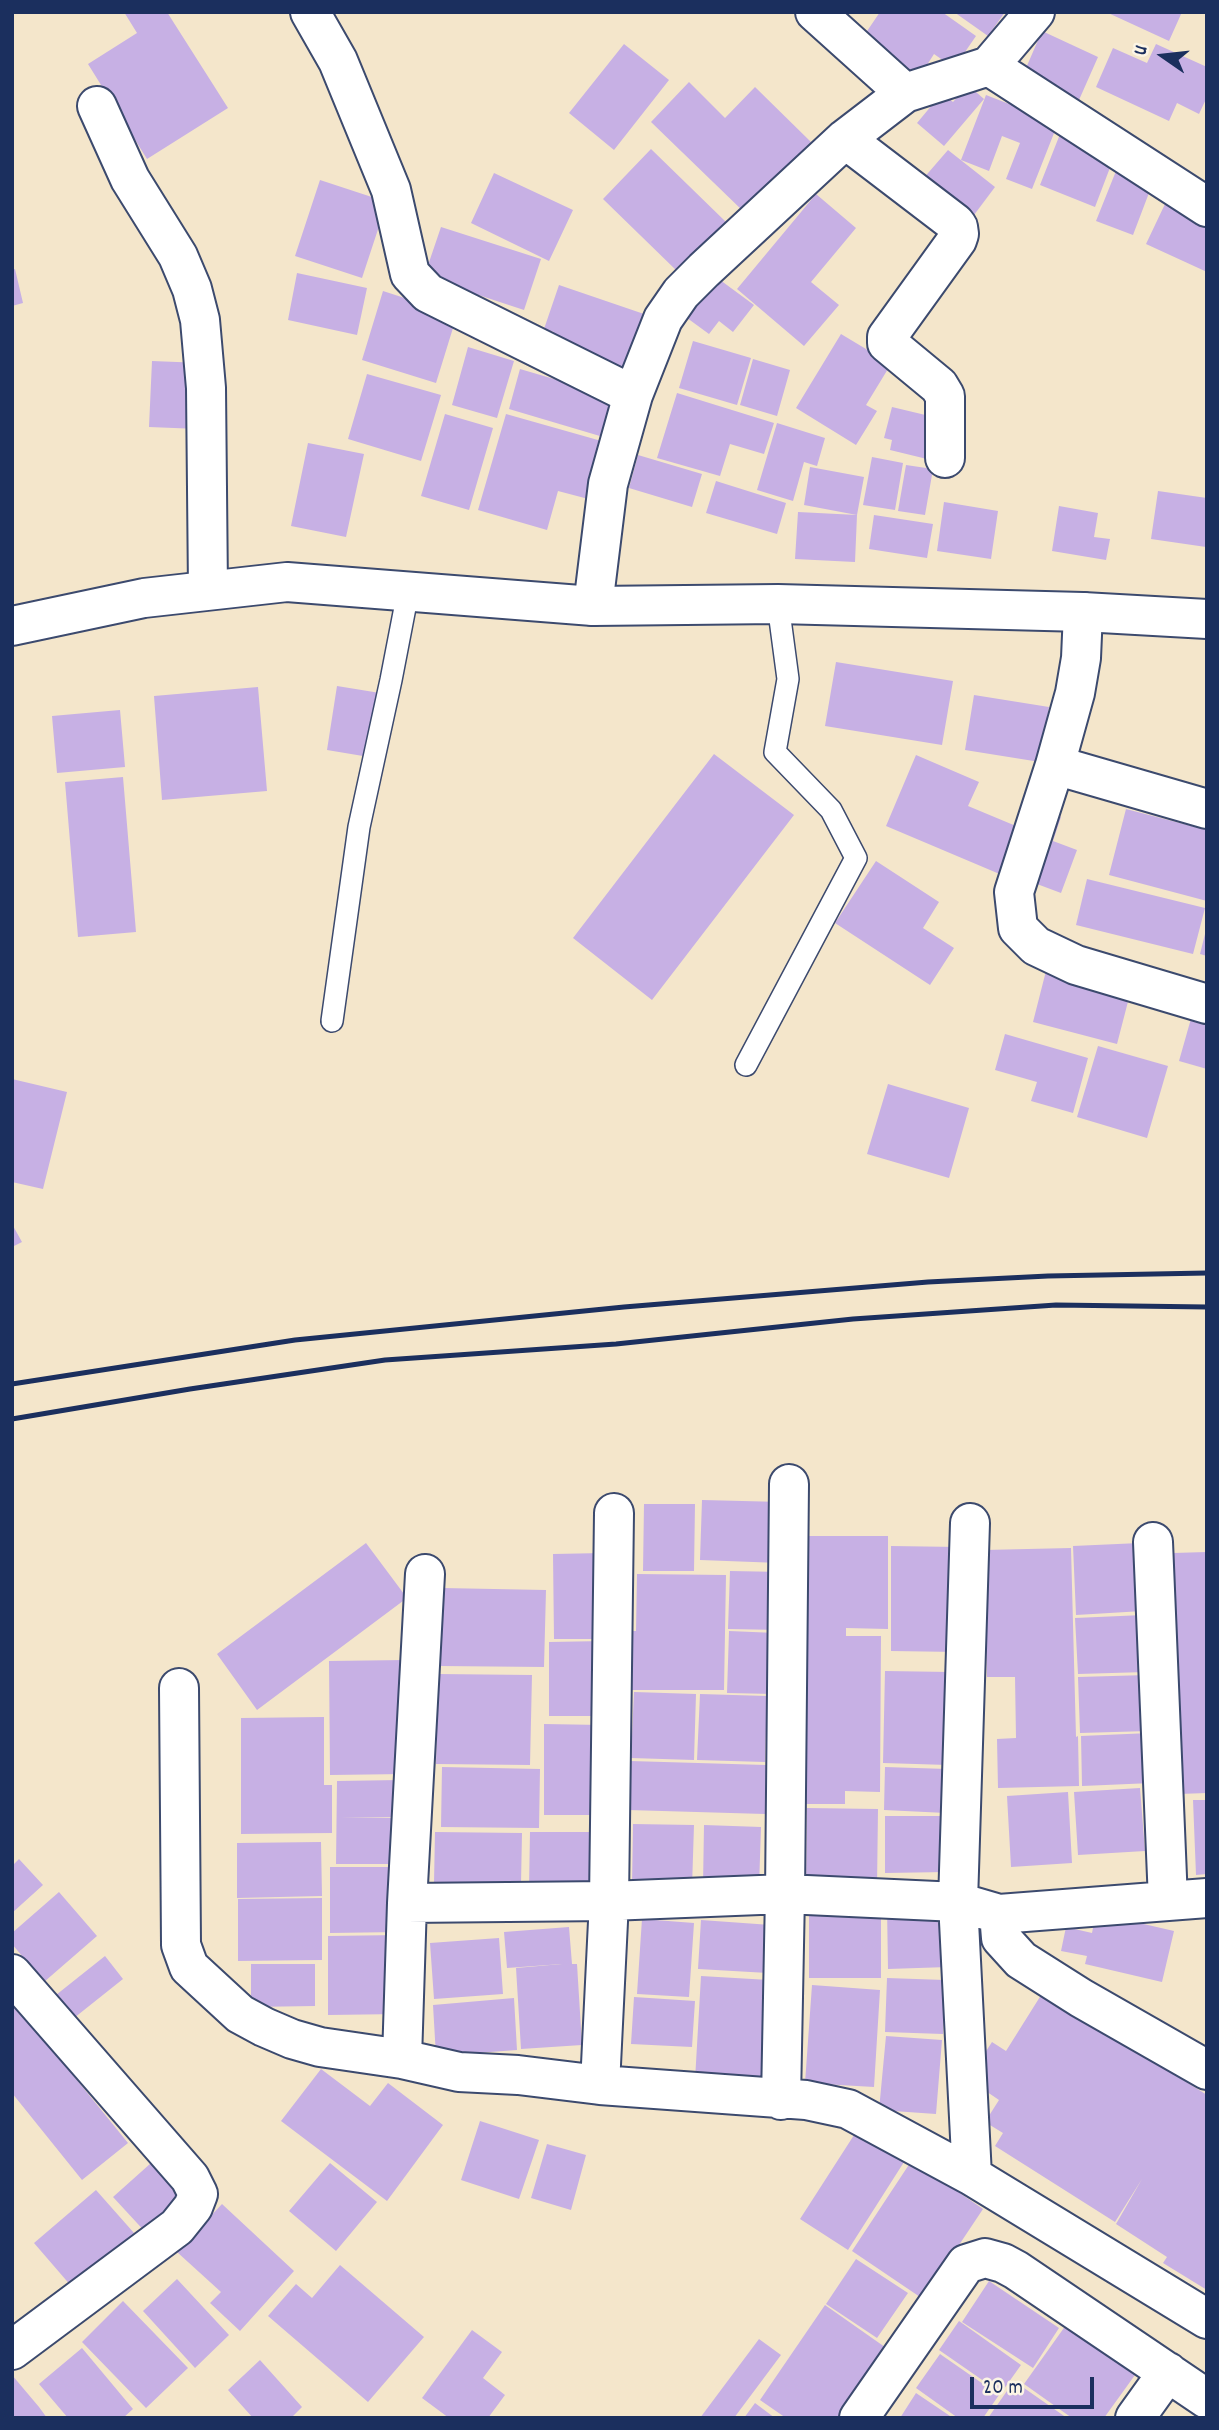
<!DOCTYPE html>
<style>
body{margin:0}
#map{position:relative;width:1219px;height:2430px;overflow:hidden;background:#f4e6cb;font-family:Dekko,sans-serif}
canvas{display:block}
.frame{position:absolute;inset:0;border:14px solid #1b2f5e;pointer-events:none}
.north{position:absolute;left:1128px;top:21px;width:70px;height:70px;-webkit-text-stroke:5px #fcf5e5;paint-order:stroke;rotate:284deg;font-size:19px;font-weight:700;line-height:28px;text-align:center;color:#1b2f5e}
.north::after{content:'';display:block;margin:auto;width:24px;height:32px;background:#1b2f5e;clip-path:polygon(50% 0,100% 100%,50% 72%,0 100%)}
.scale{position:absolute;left:970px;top:2377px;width:124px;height:32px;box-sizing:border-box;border:4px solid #1b2f5e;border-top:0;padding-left:9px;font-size:21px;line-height:24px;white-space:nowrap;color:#1b2f5e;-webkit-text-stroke:5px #fcf5e5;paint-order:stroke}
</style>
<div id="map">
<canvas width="1219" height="2430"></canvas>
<div class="frame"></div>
<div class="north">U</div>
<div class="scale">20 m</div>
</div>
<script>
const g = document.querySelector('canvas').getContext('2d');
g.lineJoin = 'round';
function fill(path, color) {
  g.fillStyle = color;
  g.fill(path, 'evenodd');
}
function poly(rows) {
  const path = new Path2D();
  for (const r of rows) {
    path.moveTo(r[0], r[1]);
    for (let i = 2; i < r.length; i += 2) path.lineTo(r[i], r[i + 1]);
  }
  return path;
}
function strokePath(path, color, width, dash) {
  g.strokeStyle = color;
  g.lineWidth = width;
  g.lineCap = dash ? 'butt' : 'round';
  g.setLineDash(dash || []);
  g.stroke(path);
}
fill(poly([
 [124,12,167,12,228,108,147,159,88,64,137,33],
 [880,12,942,12,976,36,954,68,934,54,918,79,861,40],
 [954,12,1005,12,988,36],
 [1106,12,1182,12,1169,41],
 [1042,31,1098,57,1079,100,1023,75],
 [624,44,669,80,614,150,569,113],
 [1156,44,1207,67,1207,97,1199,114,1177,103,1169,121,1096,87,1113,48,1147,63],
 [689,82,725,118,755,87,811,142,744,212,651,122],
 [968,85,984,99,944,146,917,123,942,93,953,102],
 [986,95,1058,123,1032,189,1006,179,1020,143,1002,136,989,171,961,160],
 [1062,129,1097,143,1092,158,1111,165,1095,207,1040,185],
 [651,149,726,222,678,272,603,199],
 [948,150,995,187,971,219,922,180],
 [1116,171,1152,185,1133,235,1096,221],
 [494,173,573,210,549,261,471,223],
 [320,180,387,202,362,278,295,256],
 [816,194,856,228,811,282,839,305,804,346,737,289],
 [1165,204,1207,224,1207,272,1146,244],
 [441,227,541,259,524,310,424,277],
 [15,269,23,303,12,306,12,270],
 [297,273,367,288,357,335,288,320],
 [712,274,754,305,733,332,719,321,709,334,683,315],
 [559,285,644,314,636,339,628,376,549,349,554,332,544,329],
 [383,291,457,315,436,383,362,360],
 [841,334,891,364,866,405,877,411,856,445,796,408],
 [693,341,751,358,737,405,679,388],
 [468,347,514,361,497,418,452,405],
 [753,359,790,370,777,416,740,405],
 [152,361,202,363,199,429,149,427],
 [520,369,622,399,610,439,509,409],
 [367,374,441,395,421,461,348,439],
 [677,393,774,423,764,454,730,444,720,476,657,458],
 [892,407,938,418,927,459,890,450,892,440,884,438],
 [445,414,493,428,469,510,421,496],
 [506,414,612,444,596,501,558,491,547,530,478,510],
 [777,423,825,438,817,466,804,462,793,501,757,490],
 [308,443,364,454,346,537,291,526],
 [638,455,702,474,692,507,629,488],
 [872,457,903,463,895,510,863,505],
 [906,465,933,469,925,515,898,511],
 [810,467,864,477,857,515,804,505],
 [716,481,786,503,777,534,706,513],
 [1158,491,1207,498,1206,547,1151,539],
 [944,502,998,511,991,559,937,551],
 [1059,506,1098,513,1094,537,1110,539,1106,560,1052,551],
 [798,512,857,515,855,562,795,559],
 [874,515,933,524,927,558,869,549],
 [836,662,953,681,942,745,825,726],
 [337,686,380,693,369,757,327,750],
 [258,687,267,791,162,800,154,696],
 [974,695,1049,707,1040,762,965,750],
 [120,710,125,767,57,773,52,716],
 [714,754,794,815,652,1000,573,938],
 [916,755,979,782,968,806,1028,831,1009,878,886,826],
 [123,777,136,932,78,937,65,782],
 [1126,809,1207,830,1207,901,1109,875],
 [1046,811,1061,817,1053,841,1077,850,1061,893,1021,878],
 [876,861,939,902,923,928,954,948,930,985,835,923],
 [1087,879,1205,908,1193,954,1076,925],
 [1206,930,1207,930,1207,956,1200,954],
 [1047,967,1131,990,1117,1044,1033,1022],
 [1194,1008,1207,1012,1207,1069,1179,1061],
 [1005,1034,1088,1058,1073,1113,1031,1101,1037,1082,995,1070],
 [1098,1046,1168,1066,1147,1138,1077,1117],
 [12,1079,67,1092,43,1189,12,1182],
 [888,1084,969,1108,949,1178,867,1154],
 [12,1224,22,1242,12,1247],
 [702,1500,782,1502,780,1563,700,1560],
 [644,1504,695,1504,694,1571,643,1571],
 [799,1536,888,1536,888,1629,846,1628,846,1636,881,1636,880,1792,845,1791,845,1804,797,1804],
 [366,1543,407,1598,257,1710,217,1654],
 [1140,1543,1143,1611,1076,1615,1073,1546],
 [891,1546,959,1547,958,1652,891,1651],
 [1071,1548,1076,1737,1078,1736,1079,1786,998,1788,997,1739,1016,1738,1015,1677,987,1677,984,1550],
 [1207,1552,1207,1793,1179,1794,1173,1553],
 [604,1553,604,1639,554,1639,553,1554],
 [730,1571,783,1572,781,1630,728,1629],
 [637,1574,726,1575,724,1690,627,1690,628,1631,636,1631],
 [442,1588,546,1590,544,1667,440,1666],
 [1143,1615,1146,1672,1078,1674,1075,1618],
 [729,1631,776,1633,774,1694,727,1693],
 [605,1641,606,1716,549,1716,549,1642],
 [405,1660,405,1774,330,1775,329,1661],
 [885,1671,950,1672,948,1765,883,1763],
 [438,1674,532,1675,530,1765,436,1764],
 [1147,1675,1149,1731,1080,1733,1078,1677],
 [634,1692,696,1694,694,1760,631,1758],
 [700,1694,767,1696,765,1762,697,1760],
 [324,1717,324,1785,332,1785,332,1833,241,1834,241,1718],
 [544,1724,602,1725,601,1815,544,1815],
 [1150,1733,1152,1783,1082,1786,1081,1736],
 [630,1761,766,1765,765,1814,628,1810],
 [442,1767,540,1769,539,1828,441,1827],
 [885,1767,947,1769,946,1813,884,1810],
 [400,1780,401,1817,341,1818,400,1818,401,1864,336,1864,337,1781],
 [1140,1788,1145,1851,1078,1855,1074,1792],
 [1068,1792,1072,1863,1011,1867,1007,1796],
 [1193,1800,1207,1800,1207,1874,1196,1875],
 [807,1808,878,1809,877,1887,806,1886],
 [885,1816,946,1816,947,1872,885,1873],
 [633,1824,694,1825,692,1887,632,1886],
 [704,1825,761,1827,759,1887,703,1886],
 [435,1832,522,1833,521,1884,434,1883],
 [530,1832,592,1832,591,1890,529,1889],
 [321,1842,322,1896,237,1898,237,1843],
 [19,1859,43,1885,12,1913,12,1866],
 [330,1867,399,1867,400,1932,330,1933],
 [59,1892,97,1936,44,1982,12,1944,12,1933],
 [322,1898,322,1960,238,1961,238,1899],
 [947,1906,948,1967,888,1969,887,1907],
 [1096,1913,1174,1931,1162,1982,1085,1964,1087,1956,1061,1951,1066,1927,1092,1933],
 [881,1914,881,1978,809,1978,809,1915],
 [642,1919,694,1923,689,1997,637,1994],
 [701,1920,771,1925,768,1973,698,1969],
 [569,1927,572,1964,577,1964,582,2045,521,2049,516,1968,562,1964,507,1968,504,1932],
 [399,1935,400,2014,328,2015,328,1936],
 [499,1938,503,1994,434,1999,430,1943],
 [105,1956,123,1979,74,2018,56,1995],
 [251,1964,315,1964,315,2006,251,2007],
 [701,1976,769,1980,763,2084,695,2080],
 [887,1978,945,1980,943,2034,885,2032],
 [812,1985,880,1990,874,2087,805,2083],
 [1043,1992,1207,2095,1207,2290,1163,2263,1167,2257,1116,2224,1142,2179,1115,2222,995,2146,1003,2133,985,2122,999,2100,968,2079,992,2042,1006,2051],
 [634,1997,695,2001,692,2047,631,2044],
 [514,1998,517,2050,436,2056,433,2005],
 [12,2000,128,2143,82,2180,12,2093],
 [886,2036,942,2040,936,2114,879,2110],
 [321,2069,370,2106,388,2083,443,2125,387,2201,281,2121],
 [480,2121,539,2140,519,2199,461,2180],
 [856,2132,904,2162,848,2250,800,2219],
 [547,2144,586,2155,571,2210,531,2198],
 [160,2155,195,2194,149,2236,113,2197],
 [912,2160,983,2209,923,2299,852,2251],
 [330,2163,377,2202,336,2251,289,2211],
 [96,2190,134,2233,72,2287,34,2243],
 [222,2204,294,2271,240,2331,210,2303,221,2292,177,2252],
 [856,2259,908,2293,877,2338,826,2304],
 [340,2265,424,2337,368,2402,268,2316,296,2284,312,2298],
 [177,2279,229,2335,195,2368,143,2311],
 [989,2281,1059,2328,1033,2368,962,2322],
 [123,2301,188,2368,146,2408,82,2342],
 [825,2305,892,2352,846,2418,786,2418,760,2400],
 [959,2321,1021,2365,1001,2393,939,2350],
 [1066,2325,1135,2375,1104,2418,1072,2418,1024,2384],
 [472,2330,502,2352,483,2378,505,2395,488,2418,449,2418,422,2398],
 [759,2339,781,2355,734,2418,700,2418],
 [82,2348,133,2409,123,2418,68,2418,39,2384],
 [940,2354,999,2395,983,2418,958,2418,916,2388],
 [260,2360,302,2407,291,2418,253,2418,228,2390],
 [12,2375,39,2407,47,2418,12,2418],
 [1014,2381,1067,2418,988,2418],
 [916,2393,953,2418,900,2418],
 [755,2403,775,2418,744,2418]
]), '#c7b0e4');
const service = poly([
 [332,1021,359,827,391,680,408,592],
 [746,1065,856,858,831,810,775,752,788,679,778,604]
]);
const minor = poly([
 [310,12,338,61,391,190,410,274,428,293,633,395],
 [815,12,905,93],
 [989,66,1035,12],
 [97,106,130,179,178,256,192,289,200,320,206,388,208,590],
 [845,139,955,223,958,227,959,234,957,240,887,337,887,343,939,386,945,396,945,458],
 [593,606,608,484,633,395,663,319,681,293,704,270,845,139,905,93,989,66,1207,207],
 [1083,612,1081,658,1075,693,1055,765,1014,892,1018,928,1036,946,1076,965,1207,1004],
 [1055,765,1207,809],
 [970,1523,958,1902,972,2176],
 [1153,1542,1168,1901],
 [179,1688,181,1945,189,1967,240,2014,264,2027,292,2039,320,2047,402,2059,407,1903,425,1574],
 [407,1903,609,1901,785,1894,958,1902,999,1914,1207,1898],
 [999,1914,1001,1938,1021,1960,1081,1998,1207,2070],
 [12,1974,190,2178,198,2194,193,2207,177,2227,12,2350],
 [402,2059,459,2072,518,2075,600,2085,806,2100,848,2109,972,2176,1207,2319],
 [600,2085,609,1901,614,1513],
 [781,2100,785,1894,789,1484],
 [859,2418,966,2264,985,2258,1003,2263,1016,2270,1207,2399],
 [1135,2418,1168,2372]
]);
const tertiary = poly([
 [12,626,144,598,287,582,593,606,778,604,1083,612,1207,619]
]);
strokePath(service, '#3c4a6e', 24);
strokePath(minor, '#3c4a6e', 42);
strokePath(tertiary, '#3c4a6e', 42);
strokePath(service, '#fff', 21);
strokePath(minor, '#fff', 38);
strokePath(tertiary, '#fff', 38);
strokePath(poly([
 [12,1384,295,1340,624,1307,928,1282,1048,1276,1207,1273],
 [12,1419,190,1389,385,1360,616,1344,853,1319,1056,1305,1207,1307]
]), '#1b2f5e', 5);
</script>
